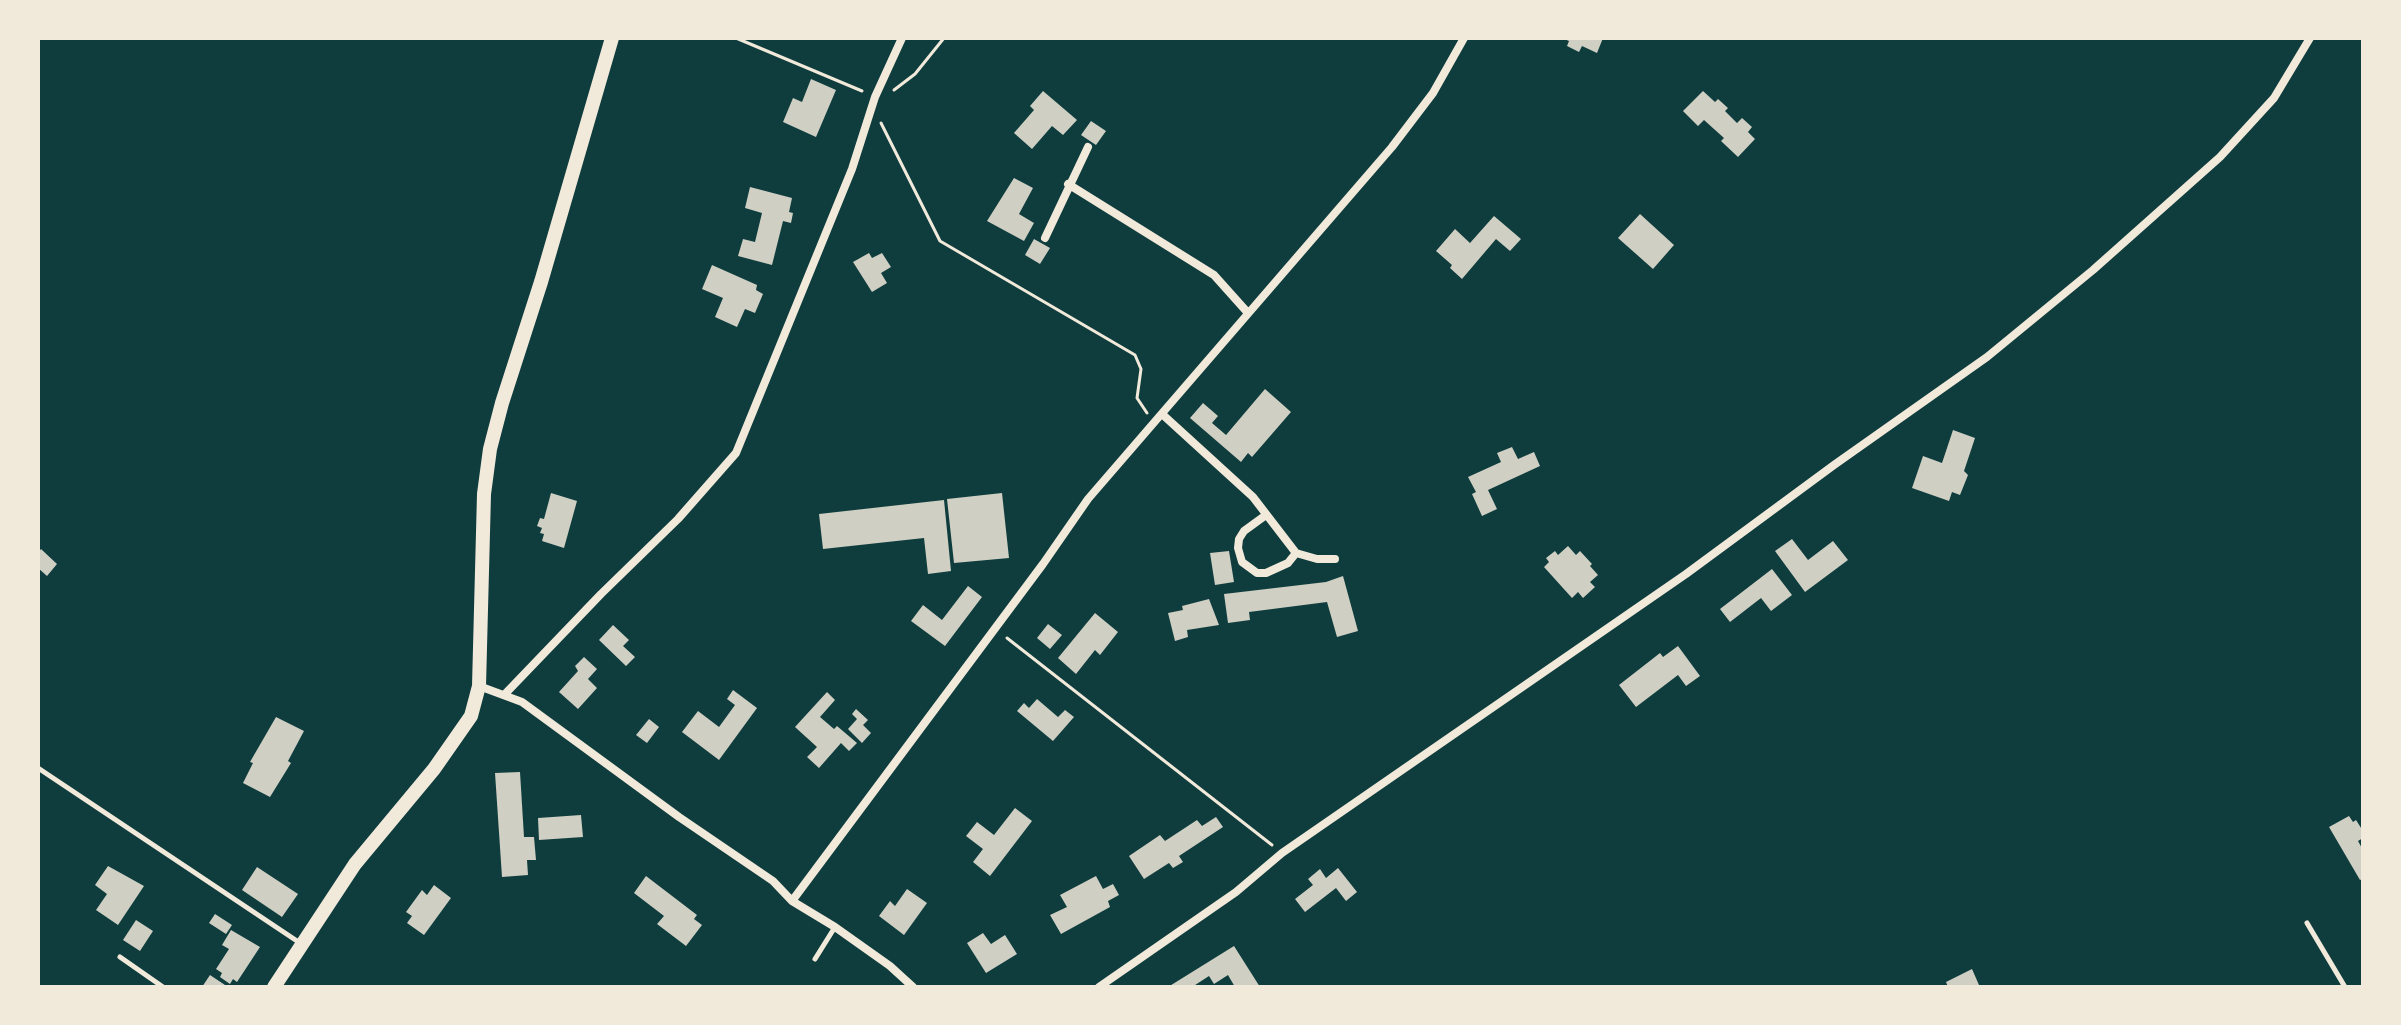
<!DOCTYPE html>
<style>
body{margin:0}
#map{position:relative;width:2401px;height:1025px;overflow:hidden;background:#0f3d3e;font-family:"IBM Plex Sans",sans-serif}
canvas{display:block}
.frame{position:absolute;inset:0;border:40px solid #f1e9da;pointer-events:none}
</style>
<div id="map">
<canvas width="2401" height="1025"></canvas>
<div class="frame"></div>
</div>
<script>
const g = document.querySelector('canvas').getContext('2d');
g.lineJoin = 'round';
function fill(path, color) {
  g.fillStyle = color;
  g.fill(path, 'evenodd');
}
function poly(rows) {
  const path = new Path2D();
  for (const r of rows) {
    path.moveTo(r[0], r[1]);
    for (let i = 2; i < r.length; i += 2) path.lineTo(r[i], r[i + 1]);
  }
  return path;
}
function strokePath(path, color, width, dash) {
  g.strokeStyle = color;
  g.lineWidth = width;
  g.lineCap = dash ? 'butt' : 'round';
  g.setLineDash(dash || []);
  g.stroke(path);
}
fill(poly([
 [1562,38,1603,38,1597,53,1582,46,1579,52,1567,46,1569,41],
 [811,79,836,90,816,137,783,122,793,98,802,102],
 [1043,91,1077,120,1063,135,1052,126,1032,149,1014,133,1034,110,1030,106],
 [1703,91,1715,102,1718,99,1728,108,1725,111,1737,123,1742,118,1752,127,1748,132,1755,139,1738,157,1721,141,1724,138,1704,120,1698,126,1683,111],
 [1091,121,1106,131,1096,145,1081,135],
 [1014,178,1033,188,1019,214,1034,223,1024,241,987,221],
 [750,187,792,198,789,212,793,213,791,223,783,221,772,265,738,256,743,239,755,242,762,213,745,208],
 [1640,214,1674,245,1653,269,1618,238],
 [1494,216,1521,239,1510,251,1496,239,1462,279,1450,268,1452,265,1436,251,1455,229,1470,243],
 [1034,239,1050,248,1040,264,1025,255],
 [869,253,872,258,882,253,891,267,881,273,887,283,872,292,853,262],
 [712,265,757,285,756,290,763,294,755,313,745,309,737,327,715,317,723,298,702,289],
 [1265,389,1291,412,1252,457,1248,453,1241,462,1190,418,1203,403,1218,416,1212,423,1226,435],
 [1953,430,1975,438,1964,471,1968,475,1960,495,1952,492,1949,501,1912,488,1923,456,1942,463],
 [1512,447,1518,459,1534,452,1540,466,1488,490,1497,509,1482,516,1472,494,1476,492,1468,477,1501,462,1497,453],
 [551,493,577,501,564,548,542,541,544,534,540,533,542,528,537,526,540,518,544,519],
 [1002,493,1009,558,954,563,947,499],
 [944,500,951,571,928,574,924,538,823,549,819,514],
 [1792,539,1808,560,1833,541,1848,560,1805,592,1775,551],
 [1568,546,1576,555,1580,551,1592,564,1590,566,1598,575,1590,582,1595,587,1583,598,1578,592,1572,598,1544,567,1549,562,1546,558,1555,551,1558,555],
 [41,549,57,564,47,576,38,568,38,553],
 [1229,551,1234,582,1215,585,1210,553],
 [1772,569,1792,595,1771,611,1761,598,1730,622,1720,609],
 [1343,576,1358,631,1337,637,1327,602,1249,612,1250,620,1228,623,1224,594,1326,582],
 [968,586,982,597,945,646,911,621,923,605,942,620],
 [1209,599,1219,625,1187,630,1188,637,1175,641,1168,613,1183,610,1182,606],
 [1095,613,1118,632,1100,655,1095,650,1076,674,1058,658],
 [1048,624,1062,635,1050,649,1037,638],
 [613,625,629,640,623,646,635,657,626,666,599,640],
 [1678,646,1700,676,1686,686,1678,675,1636,707,1619,685,1660,653,1663,657],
 [584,657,597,669,588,679,597,688,578,709,559,692,578,671,575,666],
 [733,690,757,708,719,760,682,732,698,711,719,727,735,705,727,699],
 [827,692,835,700,820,717,834,729,837,726,857,743,849,751,841,743,819,768,807,757,817,747,795,727],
 [1037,699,1058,717,1065,710,1074,717,1053,741,1017,711,1024,703,1029,708],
 [856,709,868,720,863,725,871,733,862,743,848,729,857,719,852,714],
 [276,717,304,731,288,761,291,763,270,797,243,783,253,763,250,762],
 [649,719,659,727,647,743,636,735],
 [520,772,524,837,534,837,536,860,527,860,528,875,502,877,495,773],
 [1015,808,1032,821,990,876,973,862,983,849,966,836,977,822,994,835],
 [581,815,583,837,539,840,538,818],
 [2349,816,2353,822,2356,820,2363,831,2363,838,2358,841,2363,850,2363,879,2360,880,2329,827],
 [1216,817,1223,827,1179,856,1183,862,1173,868,1169,863,1144,879,1129,856,1160,835,1165,841,1197,820,1202,826],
 [108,866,144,886,118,925,96,910,107,894,95,885],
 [257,867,298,894,282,917,242,890],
 [1338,868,1357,892,1346,901,1336,888,1305,912,1295,899,1313,885,1308,879,1320,869,1326,878],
 [646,876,697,915,694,919,702,925,686,946,657,924,664,916,634,893],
 [1096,876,1103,889,1113,884,1119,895,1108,901,1110,907,1061,934,1050,915,1067,907,1060,895],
 [434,885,451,898,424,935,407,923,412,916,406,912,422,890,427,895],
 [907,889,927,903,904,935,879,916,890,901,895,906],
 [215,914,232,925,226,934,209,923],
 [136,920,153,931,140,951,123,940],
 [231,930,260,947,237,982,233,979,230,984,220,977,222,973,216,969,229,949,222,945],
 [983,933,991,944,1005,935,1017,954,986,973,967,943],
 [1234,946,1260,987,1235,987,1228,975,1214,984,1209,976,1192,987,1168,987],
 [1972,969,1979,985,1948,987,1946,982],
 [210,975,228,987,202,987]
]), '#cfcfc3');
strokePath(poly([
 [736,38,862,91],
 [894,90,915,74,944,38],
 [881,123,940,241,1135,355,1141,369,1137,398,1147,413],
 [1007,638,1272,845]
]), '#f1e9da', 3);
strokePath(poly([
 [38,768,300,943],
 [2307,923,2345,987],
 [120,957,163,987],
 [815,959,835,927]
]), '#f1e9da', 5);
strokePath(poly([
 [1068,184,1214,275,1248,313],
 [1045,238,1088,147],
 [1162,414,1253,497,1296,553,1317,559,1335,559],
 [1266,515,1244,531,1239,539,1238,548,1242,562,1257,573,1266,573,1288,563,1296,553],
 [479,686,522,702,679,817,773,881,792,901,835,927,890,966,913,987],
 [505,694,601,594,678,519,736,453,852,169,875,97,902,38],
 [792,901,1043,564,1088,499,1392,147,1433,93,1464,38],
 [1099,987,1236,892,1282,853,1686,574,1834,465,1987,357,2093,270,2220,157,2274,98,2310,38]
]), '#f1e9da', 8);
strokePath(poly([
 [274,987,355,864,434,769,471,716,479,686,484,494,490,449,502,403,541,282,612,38]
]), '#f1e9da', 14);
</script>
